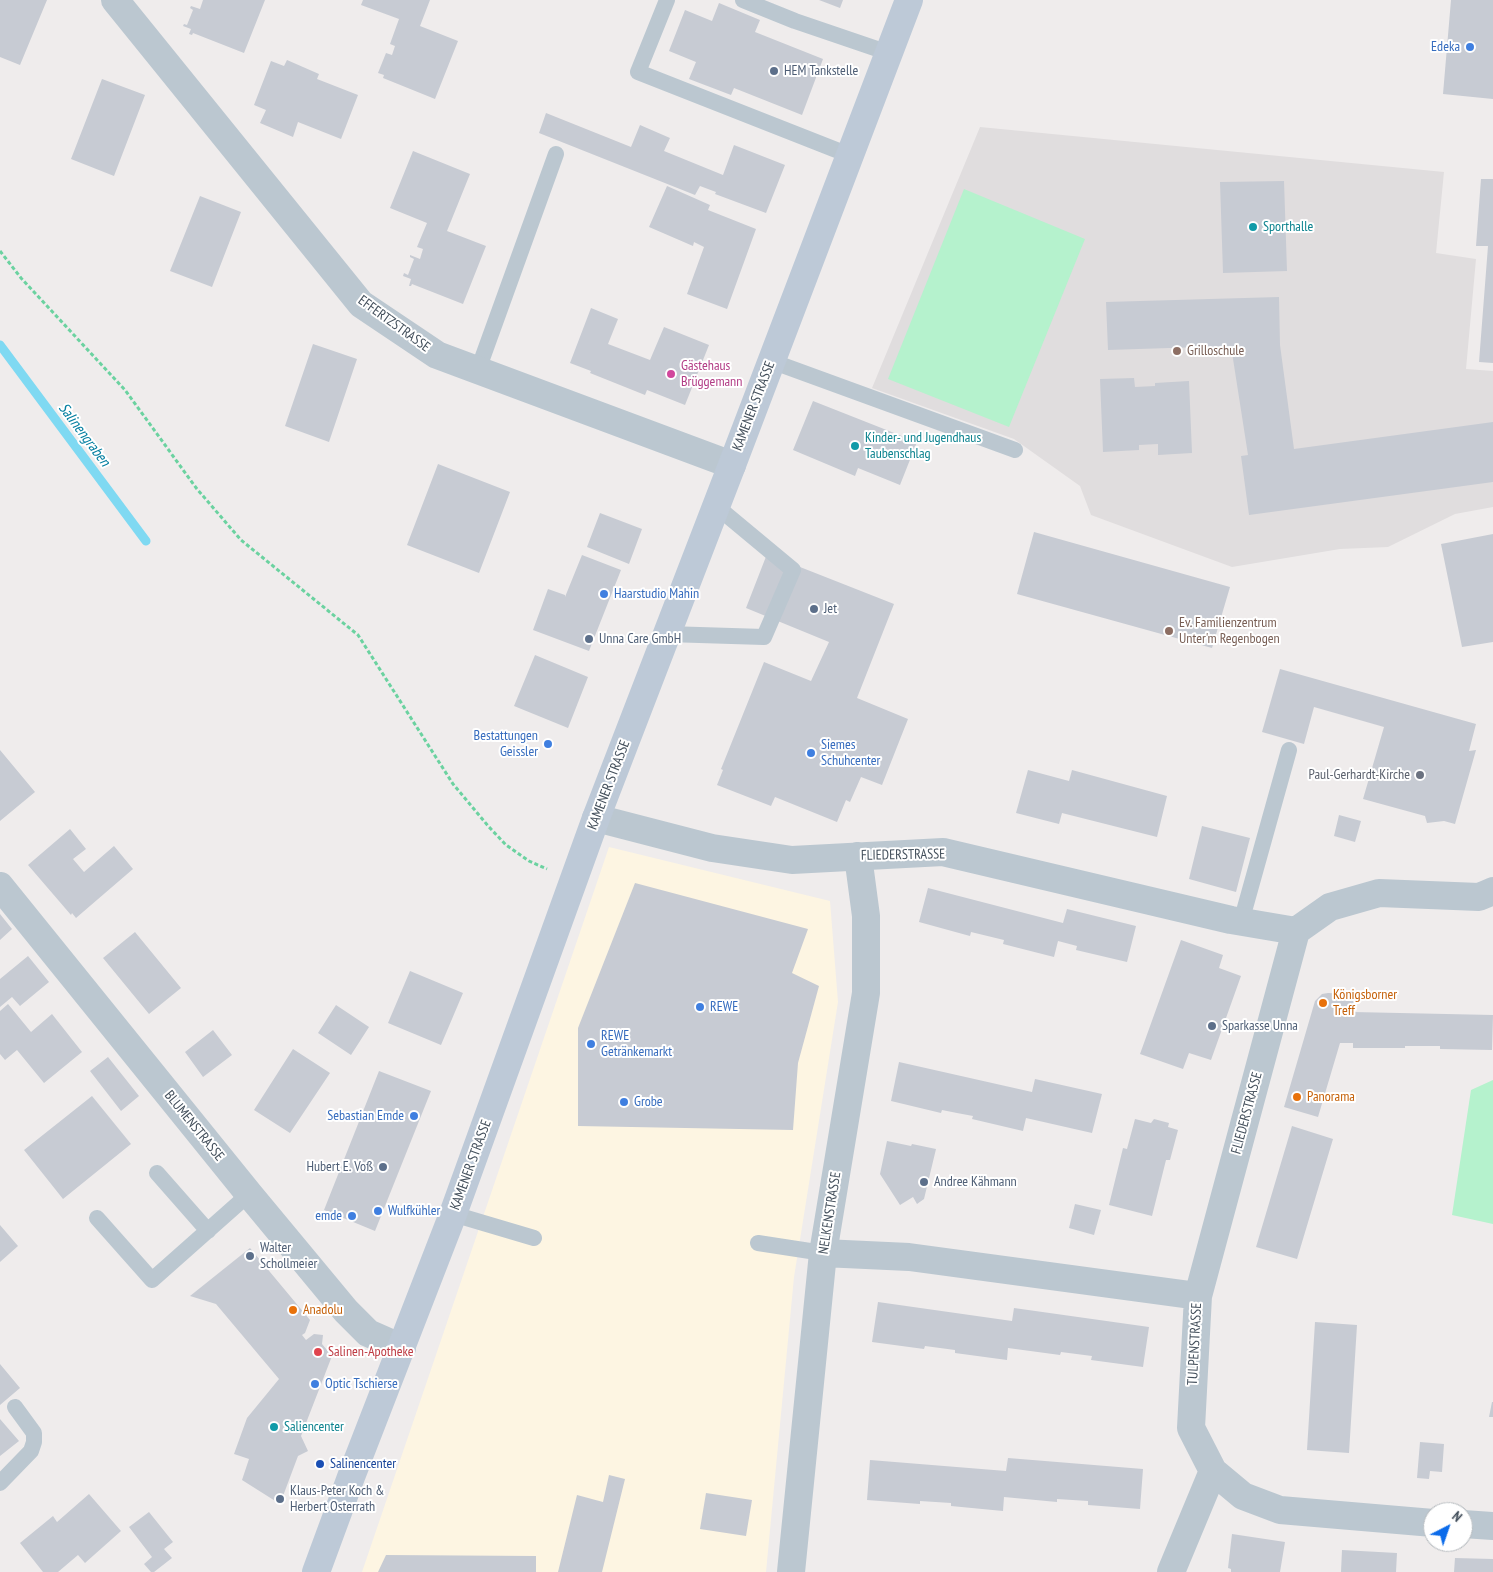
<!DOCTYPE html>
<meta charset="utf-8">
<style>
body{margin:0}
#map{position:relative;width:1493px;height:1572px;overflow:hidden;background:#efecec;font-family:"PT Sans Narrow",sans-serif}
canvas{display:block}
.north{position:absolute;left:1423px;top:1502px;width:50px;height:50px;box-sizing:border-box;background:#fff;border:1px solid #b4b9bd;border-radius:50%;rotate:41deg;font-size:14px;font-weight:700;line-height:20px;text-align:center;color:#434f5b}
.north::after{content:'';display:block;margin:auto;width:18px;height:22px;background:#0b6bea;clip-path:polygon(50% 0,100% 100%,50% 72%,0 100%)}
</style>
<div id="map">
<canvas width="1493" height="1572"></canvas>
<div class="north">N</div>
</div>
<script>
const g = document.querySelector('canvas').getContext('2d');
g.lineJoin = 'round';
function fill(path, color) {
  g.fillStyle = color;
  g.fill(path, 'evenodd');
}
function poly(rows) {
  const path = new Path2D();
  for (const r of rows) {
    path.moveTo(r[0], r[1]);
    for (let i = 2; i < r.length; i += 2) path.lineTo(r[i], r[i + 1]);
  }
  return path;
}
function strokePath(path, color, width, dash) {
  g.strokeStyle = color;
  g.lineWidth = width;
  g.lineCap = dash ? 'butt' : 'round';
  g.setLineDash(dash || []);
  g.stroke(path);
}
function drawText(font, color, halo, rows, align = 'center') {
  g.font = font + ' "PT Sans Narrow",sans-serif';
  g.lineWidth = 4;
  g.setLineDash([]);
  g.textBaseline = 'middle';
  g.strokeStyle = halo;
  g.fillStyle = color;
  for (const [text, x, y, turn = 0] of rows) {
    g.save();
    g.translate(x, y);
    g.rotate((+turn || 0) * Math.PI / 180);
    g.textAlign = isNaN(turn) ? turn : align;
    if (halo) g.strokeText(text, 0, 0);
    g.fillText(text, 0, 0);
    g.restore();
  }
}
fill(poly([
 [609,847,830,901,838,1002,794,1277,766,1572,362,1572]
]), '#fdf5e2');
fill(poly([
 [980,127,1444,172,1436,253,1476,259,1466,369,1493,371,1493,507,1455,514,1388,547,1340,549,1232,567,1091,515,1080,486,1014,439,872,388]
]), '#e0ddde');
fill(poly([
 [964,189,1085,239,1009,427,888,379],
 [1493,1080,1493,1224,1452,1215,1471,1090]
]), '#b5f2cd');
strokePath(poly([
 [0,345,146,541]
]), '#7fd9f2', 9);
fill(poly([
 [0,0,47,0,20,65,0,57],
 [203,0,265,0,244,53,193,33,192,35,189,34,191,29,183,26,184,24,187,25,193,10,190,8,191,6,200,9],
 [363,0,430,0,420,26,458,41,435,99,383,78,384,75,378,73,386,53,392,55,395,46,390,44,399,19,361,5],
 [819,0,843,0,840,8],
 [1451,0,1493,0,1493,99,1443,94],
 [719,3,760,20,755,32,823,59,802,115,734,88,731,95,689,79,696,62,669,51,685,10,712,21],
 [287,60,319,74,317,79,358,95,341,139,298,122,293,137,260,123,266,110,254,105,271,61,284,66],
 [102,79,145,95,114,176,71,159],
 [546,113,631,147,640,125,670,138,664,151,723,175,734,145,785,165,766,213,715,194,716,192,700,186,695,195,539,133],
 [413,151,470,174,447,231,486,246,463,304,412,284,411,286,409,286,411,279,403,276,404,273,408,275,414,259,410,257,410,255,420,259,423,249,417,247,427,223,390,208],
 [1481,179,1493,179,1493,363,1479,362,1488,246,1476,246],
 [1284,181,1287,271,1223,273,1220,182],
 [667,186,710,205,708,210,756,229,727,309,687,294,704,247,694,242,693,246,649,227],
 [200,196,241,212,212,287,170,271],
 [1279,297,1280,345,1294,449,1493,422,1493,482,1249,515,1241,456,1248,455,1231,346,1108,350,1106,302],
 [591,308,618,319,608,344,650,360,664,327,709,345,685,405,647,390,645,395,590,373,591,371,570,363],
 [313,344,357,359,329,442,285,426],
 [1134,378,1135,387,1155,386,1155,383,1189,381,1192,453,1158,455,1158,444,1139,445,1139,450,1103,452,1100,379],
 [813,401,917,442,900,485,858,468,855,476,793,450],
 [438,464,510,492,479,573,407,545],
 [600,513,642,529,629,564,587,547],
 [1034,532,1230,587,1212,648,1017,594],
 [1493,534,1493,642,1462,647,1441,544],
 [767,554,894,604,857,698,908,719,882,785,861,777,850,802,846,800,837,822,775,797,771,806,717,785,723,770,721,769,764,662,811,681,829,642,746,608],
 [582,555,621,570,589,651,533,630,548,589,565,595,565,597],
 [535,655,588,677,568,728,514,706],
 [1280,669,1476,724,1469,751,1476,750,1455,824,1444,821,1427,823,1425,816,1363,799,1384,727,1314,707,1304,744,1262,732],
 [0,750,35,792,0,821],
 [1028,770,1069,781,1072,770,1167,796,1157,837,1062,813,1059,824,1016,813],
 [1339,815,1361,821,1355,842,1334,836],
 [1202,826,1250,838,1236,892,1189,879],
 [70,829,86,849,73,859,84,872,114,846,133,869,76,918,72,913,71,915,28,865],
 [635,883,808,929,792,973,819,986,798,1063,793,1130,578,1126,578,1028],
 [928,888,1063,923,1067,909,1136,926,1127,962,1076,950,1077,946,1058,941,1054,957,1003,944,1004,940,971,932,970,936,919,922],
 [0,914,12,929,0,940],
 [135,932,181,988,149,1014,103,958],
 [1181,940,1223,955,1219,968,1241,976,1211,1060,1189,1053,1183,1069,1140,1054],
 [28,956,49,982,20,1006,12,997,0,1007,0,979],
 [410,971,463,993,441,1045,388,1023],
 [1328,993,1354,994,1353,1012,1493,1015,1492,1050,1440,1049,1440,1046,1405,1046,1405,1048,1353,1048,1353,1043,1340,1043,1318,1117,1284,1107,1315,1001,1322,994],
 [8,1004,31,1032,52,1014,82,1052,44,1083,17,1050,5,1060,0,1054,0,1011],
 [336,1005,369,1027,351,1055,318,1033],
 [213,1030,232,1055,203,1077,185,1052],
 [293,1049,330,1073,290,1133,254,1110],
 [108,1057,139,1096,121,1111,90,1071],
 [899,1062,1032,1092,1035,1079,1102,1094,1092,1133,1026,1118,1023,1131,972,1119,973,1116,957,1113,942,1110,941,1113,891,1101],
 [379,1071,431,1091,375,1231,324,1210],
 [92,1096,131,1144,63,1199,24,1150],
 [1135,1119,1151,1123,1154,1119,1169,1123,1168,1127,1178,1130,1170,1160,1166,1160,1152,1216,1109,1205,1123,1148,1127,1149],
 [1292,1126,1333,1139,1297,1259,1256,1247],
 [887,1141,911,1146,912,1144,936,1149,924,1199,917,1204,913,1197,900,1205,880,1174],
 [1075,1204,1101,1210,1094,1235,1069,1228],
 [0,1225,18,1246,0,1262],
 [250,1248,310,1320,305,1333,302,1335,306,1340,314,1334,323,1335,322,1344,332,1356,301,1436,308,1451,298,1456,280,1504,242,1480,249,1459,234,1454,247,1418,279,1379,216,1304,190,1296],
 [878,1302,1012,1321,1014,1308,1149,1327,1143,1367,1091,1360,1092,1356,1061,1352,1060,1355,1008,1348,1007,1360,955,1353,955,1350,925,1346,924,1349,872,1342],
 [1315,1322,1357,1325,1349,1453,1307,1450],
 [0,1364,20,1388,0,1405],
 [1492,1402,1493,1402,1493,1417,1489,1417],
 [0,1419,19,1441,0,1456],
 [1420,1442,1444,1444,1442,1472,1430,1471,1429,1479,1417,1478],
 [1008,1458,1143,1469,1140,1509,1088,1505,1088,1501,1057,1499,1057,1502,1004,1497,1003,1511,951,1506,951,1503,920,1501,920,1504,867,1500,870,1460,1006,1471],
 [609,1475,625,1479,602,1572,558,1572,577,1495,603,1502],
 [706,1493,752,1500,746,1536,700,1529],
 [89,1494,121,1531,85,1563,78,1555,58,1572,43,1572,20,1543,53,1516,57,1522],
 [149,1512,173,1542,164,1549,172,1558,154,1572,151,1572,144,1564,152,1557,129,1527],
 [1232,1534,1285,1542,1280,1572,1231,1572,1231,1569,1228,1568],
 [1342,1550,1397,1553,1396,1572,1341,1572],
 [386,1555,536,1556,536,1572,378,1572],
 [1455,1558,1493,1559,1493,1572,1454,1572]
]), '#c7cbd3');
strokePath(poly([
 [0,251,21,278,125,390,197,489,241,540,358,635,453,784,489,827,506,845,529,861,547,869]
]), '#6bd2a0', 3, [4, 2.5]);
strokePath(poly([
 [667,0,638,72,849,155],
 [743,0,795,21,889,53],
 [771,361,1015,450],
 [478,370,556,154],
 [667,634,764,637,793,570,716,506],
 [1241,922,1289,750],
 [157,1173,208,1231],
 [453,1214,534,1238],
 [97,1218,152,1280,249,1194],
 [758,1243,823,1253],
 [0,1483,31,1451,34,1442,34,1433,15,1407]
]), '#bbc7d0', 16);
strokePath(poly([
 [115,0,361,304,437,355,732,465],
 [596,818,712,848,792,860,943,852,1231,920,1296,931,1330,907,1379,893,1479,897,1493,891],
 [0,886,249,1194,346,1311,368,1333,402,1348],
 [1296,931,1198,1296,1191,1428,1213,1471,1243,1496,1280,1510,1433,1523],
 [823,1253,909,1257,1198,1296],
 [1463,1524,1493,1526],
 [791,1572,823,1253,866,993,866,916,858,856],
 [1171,1572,1213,1471]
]), '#bbc7d0', 28);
strokePath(poly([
 [316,1572,351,1477,453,1214,596,818,732,465,909,0]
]), '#bdc9d7', 28);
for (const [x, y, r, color] of [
 [1470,47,5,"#3f7fe0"],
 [774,71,5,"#5c6f8a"],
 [1253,227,5,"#0f9aa8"],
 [1177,351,5,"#8d6e63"],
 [671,374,5,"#d1479c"],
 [855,446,5,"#0f9aa8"],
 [604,594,5,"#3f7fe0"],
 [814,609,5,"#5c6f8a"],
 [1169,631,5,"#8d6e63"],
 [589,639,5,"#5c6f8a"],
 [548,744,5,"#3f7fe0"],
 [811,753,5,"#3f7fe0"],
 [1420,775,5,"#6b7280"],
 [1323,1003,5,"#e8710a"],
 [700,1007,5,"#3f7fe0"],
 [1212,1026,5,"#5c6f8a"],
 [591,1044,5,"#3f7fe0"],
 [1297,1097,5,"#e8710a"],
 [624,1102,5,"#3f7fe0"],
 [414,1116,5,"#3f7fe0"],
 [383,1167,5,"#5c6f8a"],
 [924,1182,5,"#5c6f8a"],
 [378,1211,5,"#3f7fe0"],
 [352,1216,5,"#3f7fe0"],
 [250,1256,5,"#5c6f8a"],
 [293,1310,5,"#e8710a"],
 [318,1352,5,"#e0444e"],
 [315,1384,5,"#3f7fe0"],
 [274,1427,5,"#0f9aa8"],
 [320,1464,5,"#1a4fb4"],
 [280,1499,5,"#5c6f8a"]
]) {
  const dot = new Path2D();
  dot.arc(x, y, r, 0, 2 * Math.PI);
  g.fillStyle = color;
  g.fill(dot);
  strokePath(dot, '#fff', 2);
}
drawText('14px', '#366cbe', '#fff', [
 ["Edeka",1460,47,"right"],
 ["Haarstudio Mahin",614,594],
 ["Bestattungen",538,736,"right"],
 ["Geissler",538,752,"right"],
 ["Siemes",821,745],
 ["Schuhcenter",821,761],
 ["REWE",710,1007],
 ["REWE",601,1036],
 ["Getränkemarkt",601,1052],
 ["Grobe",634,1102],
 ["Sebastian Emde",404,1116,"right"],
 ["Wulfkühler",388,1211],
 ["emde",342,1216,"right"],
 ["Optic Tschierse",325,1384]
], 'left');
drawText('14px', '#4e5e75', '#fff', [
 ["HEM Tankstelle",784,71],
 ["Jet",824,609],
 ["Unna Care GmbH",599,639],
 ["Sparkasse Unna",1222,1026],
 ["Hubert E. Voß",373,1167,"right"],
 ["Andree Kähmann",934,1182],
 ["Walter",260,1248],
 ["Schollmeier",260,1264],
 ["Klaus-Peter Koch &",290,1491],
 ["Herbert Osterrath",290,1507]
], 'left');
drawText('14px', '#0d838f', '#fff', [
 ["Sporthalle",1263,227],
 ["Kinder- und Jugendhaus",865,438],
 ["Taubenschlag",865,454],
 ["Saliencenter",284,1427]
], 'left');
drawText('14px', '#434f5b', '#fff', [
 ["EFFERTZSTRASSE",394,324,36],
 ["KAMENER STRASSE",754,406,-69],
 ["KAMENER STRASSE",609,785,-69],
 ["FLIEDERSTRASSE",903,855,-1],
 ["FLIEDERSTRASSE",1247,1113,-75],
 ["BLUMENSTRASSE",194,1126,51],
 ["KAMENER STRASSE",471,1165,-70],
 ["NELKENSTRASSE",830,1213,-81],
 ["TULPENSTRASSE",1195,1344,-87]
]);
drawText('14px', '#785e54', '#fff', [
 ["Grilloschule",1187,351],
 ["Ev. Familienzentrum",1179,623],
 ["Unter'm Regenbogen",1179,639]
], 'left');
drawText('14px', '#b23c85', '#fff', [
 ["Gästehaus",681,366],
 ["Brüggemann",681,382]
], 'left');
drawText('14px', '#5b616d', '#fff', [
 ["Paul-Gerhardt-Kirche",1410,775]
], 'right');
drawText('14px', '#c56008', '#fff', [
 ["Königsborner",1333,995],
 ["Treff",1333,1011],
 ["Panorama",1307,1097],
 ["Anadolu",303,1310]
], 'left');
drawText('14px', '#be3a42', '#fff', [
 ["Salinen-Apotheke",328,1352]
], 'left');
drawText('14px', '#164399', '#fff', [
 ["Salinencenter",330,1464]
], 'left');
drawText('italic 15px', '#037ea0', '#fff', [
 ["Salinengraben",84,435,53]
]);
</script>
